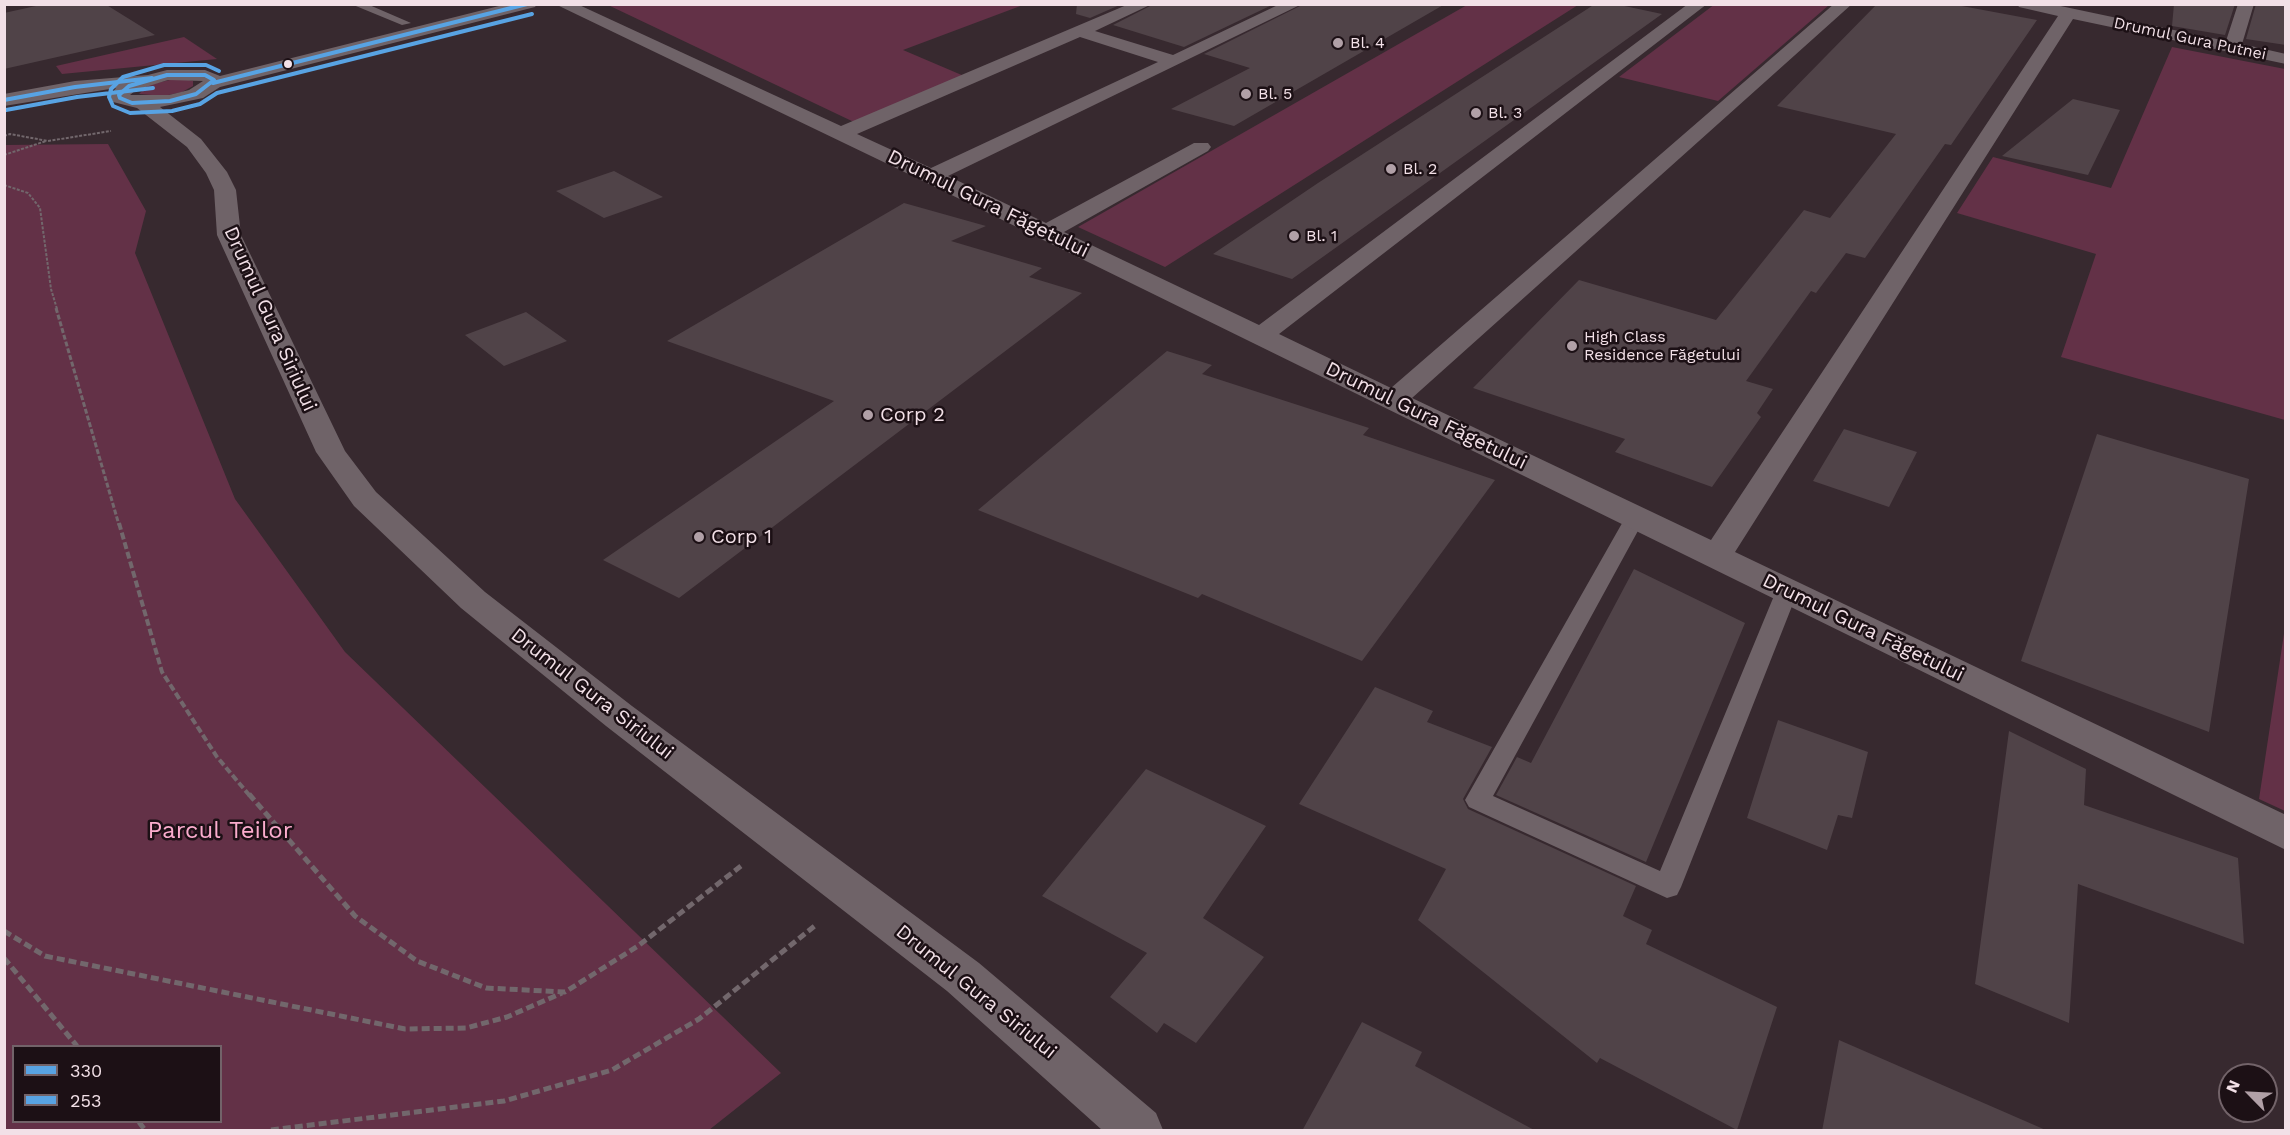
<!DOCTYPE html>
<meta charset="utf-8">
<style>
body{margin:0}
#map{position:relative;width:2290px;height:1135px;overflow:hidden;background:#37292f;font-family:"Work Sans",sans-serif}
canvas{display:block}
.frame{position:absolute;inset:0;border:6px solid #f2e0e7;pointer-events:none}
.legend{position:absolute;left:12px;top:1045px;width:210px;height:78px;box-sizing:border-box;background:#1c1015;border:2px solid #726369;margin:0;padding:8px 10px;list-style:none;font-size:18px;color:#f2e0e7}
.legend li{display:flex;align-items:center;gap:12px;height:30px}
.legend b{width:30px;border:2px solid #726369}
.north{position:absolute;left:2218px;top:1063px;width:60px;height:60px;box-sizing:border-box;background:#1c1015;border:2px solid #726369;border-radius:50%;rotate:294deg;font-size:16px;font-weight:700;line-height:24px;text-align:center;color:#f2e0e7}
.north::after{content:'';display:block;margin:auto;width:21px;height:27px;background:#b1a0a7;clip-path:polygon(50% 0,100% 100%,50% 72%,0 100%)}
</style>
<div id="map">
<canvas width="2290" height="1135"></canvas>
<div class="frame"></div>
<ul class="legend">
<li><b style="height:8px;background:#58a3e3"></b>330</li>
<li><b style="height:8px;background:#58a3e3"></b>253</li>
</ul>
<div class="north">N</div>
</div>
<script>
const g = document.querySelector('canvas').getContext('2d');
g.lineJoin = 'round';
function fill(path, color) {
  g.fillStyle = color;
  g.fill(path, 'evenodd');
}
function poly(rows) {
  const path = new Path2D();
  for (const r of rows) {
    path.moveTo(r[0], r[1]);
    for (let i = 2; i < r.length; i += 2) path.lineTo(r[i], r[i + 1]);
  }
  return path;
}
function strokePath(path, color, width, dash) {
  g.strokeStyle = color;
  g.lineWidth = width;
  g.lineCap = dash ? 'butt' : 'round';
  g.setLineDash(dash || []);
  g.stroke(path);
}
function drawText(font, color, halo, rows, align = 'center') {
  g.font = font + ' "Work Sans",sans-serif';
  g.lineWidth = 5;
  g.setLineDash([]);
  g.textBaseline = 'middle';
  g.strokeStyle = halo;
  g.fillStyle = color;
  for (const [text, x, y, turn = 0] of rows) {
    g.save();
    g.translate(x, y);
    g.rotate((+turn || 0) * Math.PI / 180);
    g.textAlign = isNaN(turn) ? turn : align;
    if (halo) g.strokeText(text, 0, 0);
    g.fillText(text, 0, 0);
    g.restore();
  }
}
fill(poly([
 [1715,4,1829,5,1718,101,1619,77],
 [608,5,1023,5,903,50,964,76,856,123],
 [1467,5,1578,5,1165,267,1078,227],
 [184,37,217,59,62,74,56,66],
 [2172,47,2285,69,2285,420,2061,357,2096,254,1957,213,1993,157,2111,188],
 [189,80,193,81,193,86,182,92,164,96,139,94,148,85,174,79],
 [108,144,146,211,135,253,235,499,345,652,781,1073,709,1130,5,1130,5,145],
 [220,1046,220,1122,14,1122,14,1046],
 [2285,627,2286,811,2285,811,2259,799]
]), '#633147');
fill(poly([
 [45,4,105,4,155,35,4,69,4,13],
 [1077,4,1122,4,1090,18,1076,14],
 [1154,4,1274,4,1184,47,1113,25],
 [1304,4,1445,4,1234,126,1171,109,1250,68,1204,54],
 [1595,4,1615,4,1662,14,1292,279,1213,254,1318,183],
 [1877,4,1951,4,2037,20,1951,145,1945,144,1865,258,1846,253,1816,293,1811,291,1746,381,1773,389,1757,413,1761,417,1712,487,1615,452,1625,439,1473,388,1579,280,1716,320,1804,210,1830,218,1896,134,1777,106],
 [2174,4,2235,4,2225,35,2172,26],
 [2256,4,2286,4,2286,45,2246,39],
 [2073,99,2120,110,2088,175,2002,156],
 [614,171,663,197,604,218,556,191],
 [904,203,986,226,951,241,1042,268,1029,277,1082,293,679,598,603,560,834,401,667,341],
 [526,312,567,341,504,366,465,335],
 [1167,351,1212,365,1202,374,1369,428,1363,435,1495,480,1362,661,1202,594,1198,598,978,510],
 [1844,429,1917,452,1889,507,1813,481],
 [2097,434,2249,479,2209,732,2021,661],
 [1634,569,1745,623,1646,862,1496,795,1517,757,1531,763],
 [1375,687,1433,711,1427,722,1492,747,1463,799,1468,809,1636,886,1623,916,1652,930,1646,944,1777,1007,1737,1130,1600,1058,1597,1063,1418,920,1446,869,1299,804],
 [1778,720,1868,752,1852,818,1838,815,1827,850,1747,818],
 [2009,731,2086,769,2084,805,2238,858,2244,944,2078,884,2069,1023,1975,984],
 [1146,769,1266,826,1203,918,1264,957,1196,1043,1164,1023,1157,1033,1110,997,1147,953,1042,896],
 [1362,1022,1422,1052,1415,1066,1536,1131,1302,1131],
 [1839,1040,2048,1131,1822,1131]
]), '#504348');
strokePath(poly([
 [4,136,10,134,48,141,111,131],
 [4,155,46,141],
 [4,185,28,193,40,208,51,289,57,309]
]), '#72676c', 2, [3, 1.5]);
strokePath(poly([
 [56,308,119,525]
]), '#72676c', 3, [5, 2]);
strokePath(poly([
 [119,523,162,672,217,757,250,796]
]), '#72676c', 4, [7, 3]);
strokePath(poly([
 [249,794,355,916,417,961,486,988,565,992,638,946,741,866],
 [4,931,45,956,405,1029,466,1028,507,1017,562,993],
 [4,958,77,1046],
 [139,1122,145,1130],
 [271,1130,504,1101,612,1070,699,1019,817,924]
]), '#72676c', 5, [8, 4]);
fill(poly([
 [351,4,367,4,411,23,402,25,351,4],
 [1635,512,1642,514,1645,518,1493,796,1660,871,1776,591,1779,586,1787,584,1795,586,1798,591,1681,887,1677,895,1667,898,1469,807,1465,800,1625,518,1628,514,1635,512]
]), '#6f6368');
fill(poly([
 [507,4,537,4,535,7,220,87,203,98,160,107,201,139,227,172,236,190,241,235,345,451,376,492,485,592,632,706,979,963,1156,1113,1163,1130,1102,1130,947,991,606,726,461,608,354,506,316,452,217,235,214,190,206,173,187,147,137,108,113,102,110,95,116,88,4,106,4,94,75,81,148,75,167,70,205,70,220,76,507,4],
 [168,80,203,81,189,90,169,95,130,95,136,90,168,80],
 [555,4,577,4,841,126,1129,4,1152,4,1095,31,1173,55,1280,4,1302,4,948,176,1046,223,1194,143,1208,143,1211,147,1208,151,1064,232,1259,325,1688,4,1707,4,1279,334,1391,388,1834,4,1852,4,1412,398,1711,540,2058,16,2019,7,2017,4,2051,4,2226,41,2238,4,2254,4,2242,44,2286,54,2286,64,2073,19,1735,552,2286,815,2286,850,923,181,555,4],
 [1080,37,1158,62,931,168,857,134,1080,37]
]), '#6f6368');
strokePath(poly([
 [167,75,205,75,214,80,196,94,170,101,132,103,120,98,119,95,129,86,167,75],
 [213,83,527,4],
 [4,100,75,87,152,78]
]), '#58a3e3', 4);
strokePath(poly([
 [219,71,206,65,164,65,123,77,111,89,109,97,113,106,130,113,172,111,200,104,217,93,532,14],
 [6,110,77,97,153,88]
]), '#58a3e3', 4);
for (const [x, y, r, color] of [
 [1338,43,6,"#b1a0a7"],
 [288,64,5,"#f2e0e7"],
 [1246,94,6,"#b1a0a7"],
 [1476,113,6,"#b1a0a7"],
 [1391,169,6,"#b1a0a7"],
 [1294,236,6,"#b1a0a7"],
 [1572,346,6,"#b1a0a7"],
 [868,415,6,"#b1a0a7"],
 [699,537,6,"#b1a0a7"]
]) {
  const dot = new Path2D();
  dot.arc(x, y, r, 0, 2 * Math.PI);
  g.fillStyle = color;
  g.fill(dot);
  strokePath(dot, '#1c1015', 2);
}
drawText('16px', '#f2e0e7', '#1c1015', [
 ["Drumul Gura Putnei",2190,39,12]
]);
drawText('16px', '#f2e0e7', '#1c1015', [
 ["Bl. 4",1350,43],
 ["Bl. 5",1258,94],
 ["Bl. 3",1488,113],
 ["Bl. 2",1403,169],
 ["Bl. 1",1306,236],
 ["High Class",1584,337],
 ["Residence Făgetului",1584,355]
], 'left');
drawText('20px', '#f2e0e7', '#1c1015', [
 ["Drumul Gura Făgetului",988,204,26],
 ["Drumul Gura Siriului",270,319,66],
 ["Drumul Gura Făgetului",1426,416,26],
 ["Drumul Gura Făgetului",1863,628,26],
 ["Drumul Gura Siriului",592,694,38],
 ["Drumul Gura Siriului",976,992,39]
]);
drawText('20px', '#f2e0e7', '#1c1015', [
 ["Corp 2",880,415],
 ["Corp 1",711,537]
], 'left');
drawText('24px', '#fbaccd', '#1c1015', [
 ["Parcul Teilor",220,831]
]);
</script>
